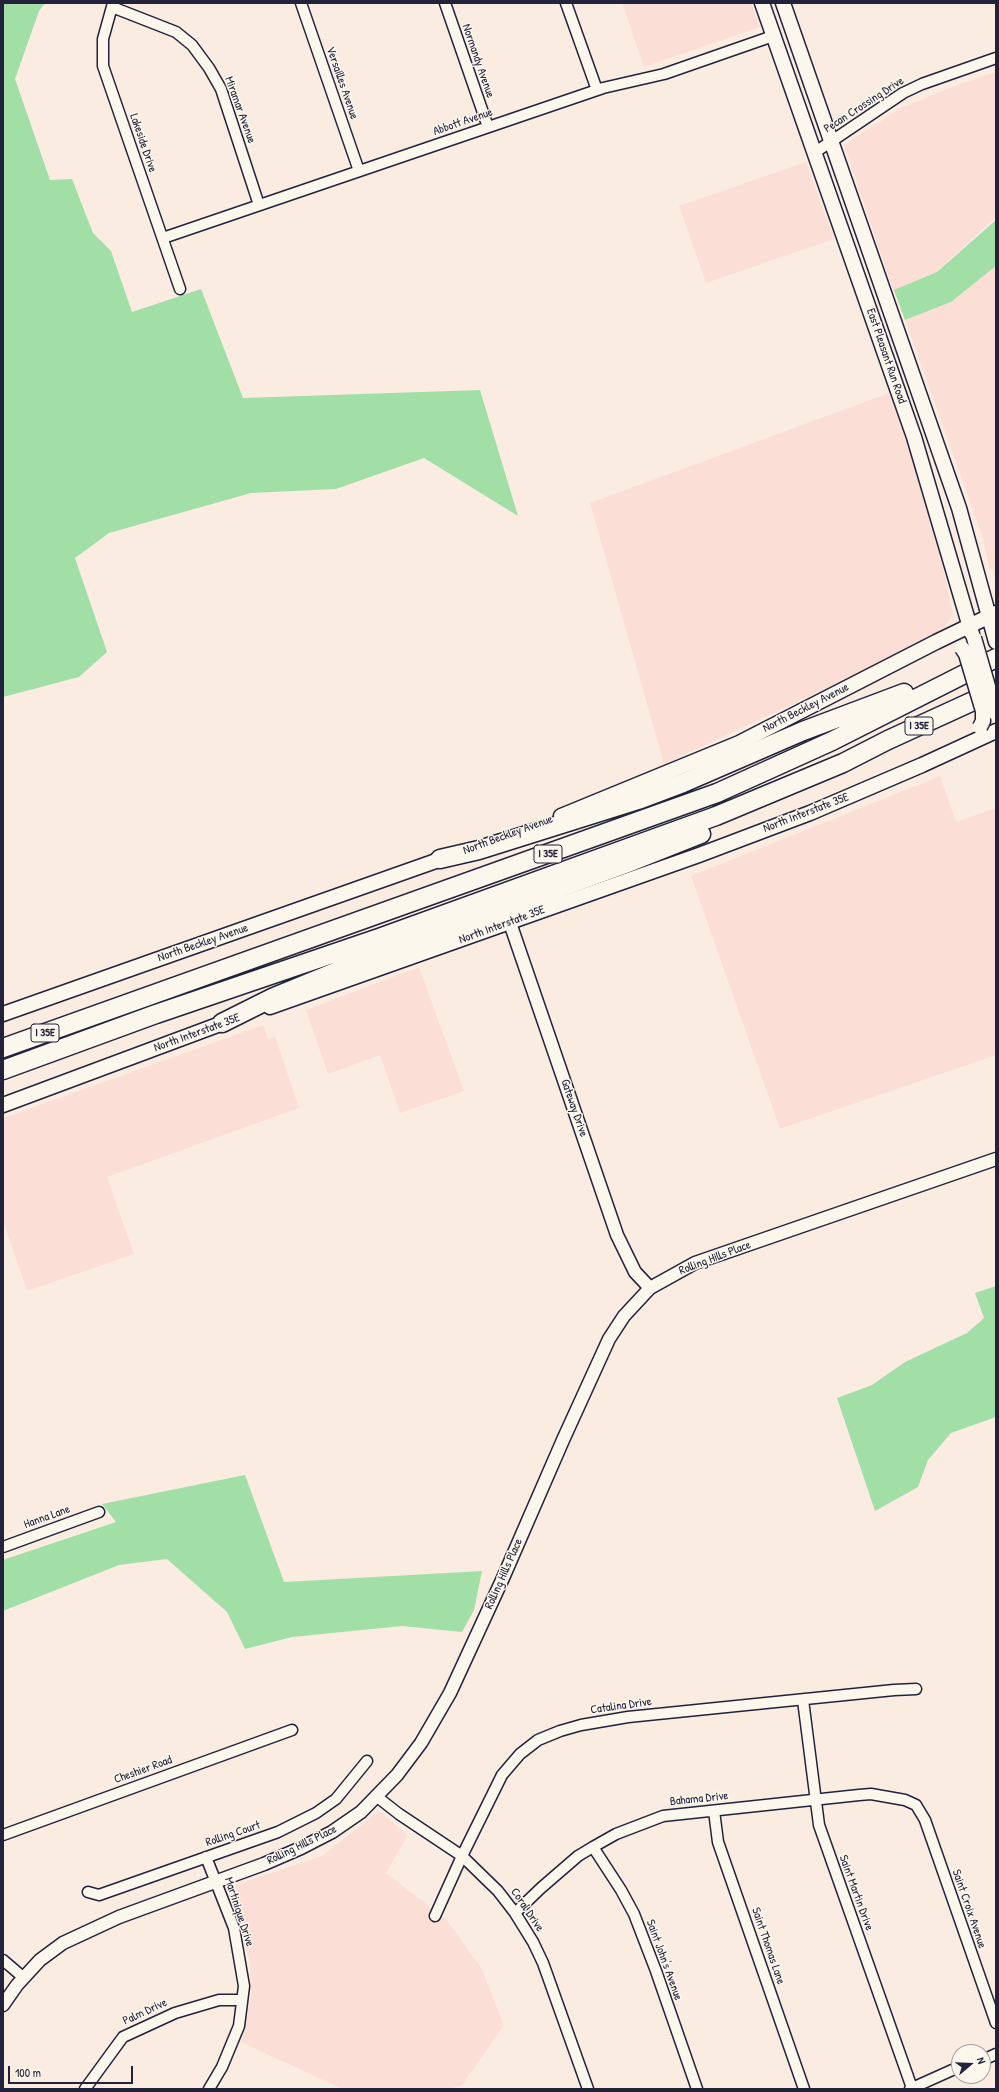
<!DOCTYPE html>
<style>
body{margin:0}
#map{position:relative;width:999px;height:2092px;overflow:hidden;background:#fbece2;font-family:"Patrick Hand",sans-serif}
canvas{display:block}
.frame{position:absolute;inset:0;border:4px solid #22223b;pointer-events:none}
.north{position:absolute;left:951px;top:2044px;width:40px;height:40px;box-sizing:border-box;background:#fbf7ec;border:1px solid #a4a2a5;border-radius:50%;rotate:71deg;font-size:11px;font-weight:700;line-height:16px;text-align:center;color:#22223b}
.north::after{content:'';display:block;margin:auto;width:14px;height:18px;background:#22223b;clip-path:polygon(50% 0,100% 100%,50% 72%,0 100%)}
.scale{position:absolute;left:8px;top:2066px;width:125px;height:18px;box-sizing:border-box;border:2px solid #22223b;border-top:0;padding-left:5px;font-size:12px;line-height:14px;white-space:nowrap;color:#22223b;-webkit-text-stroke:3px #fbf7ec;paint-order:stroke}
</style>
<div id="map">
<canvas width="999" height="2092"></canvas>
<div class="frame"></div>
<div class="north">N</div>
<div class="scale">100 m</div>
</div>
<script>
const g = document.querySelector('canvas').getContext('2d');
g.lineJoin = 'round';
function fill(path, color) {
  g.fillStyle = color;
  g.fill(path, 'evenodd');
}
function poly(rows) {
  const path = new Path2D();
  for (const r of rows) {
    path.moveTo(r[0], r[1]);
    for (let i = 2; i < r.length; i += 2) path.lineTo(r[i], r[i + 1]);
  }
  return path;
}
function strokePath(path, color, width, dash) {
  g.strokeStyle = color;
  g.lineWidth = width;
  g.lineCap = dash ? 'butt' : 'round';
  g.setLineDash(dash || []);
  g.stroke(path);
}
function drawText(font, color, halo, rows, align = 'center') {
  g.font = font + ' "Patrick Hand",sans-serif';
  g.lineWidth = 3;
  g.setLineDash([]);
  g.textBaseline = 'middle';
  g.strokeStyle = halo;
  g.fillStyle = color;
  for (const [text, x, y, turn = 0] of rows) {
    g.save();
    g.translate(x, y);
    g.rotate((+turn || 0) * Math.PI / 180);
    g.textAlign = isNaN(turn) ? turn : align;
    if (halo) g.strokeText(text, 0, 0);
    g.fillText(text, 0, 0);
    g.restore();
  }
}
fill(poly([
 [622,3,751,3,760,27,644,67],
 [996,72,996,217,935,273,915,284,894,293,844,145,899,109,949,88],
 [806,162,834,239,706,283,679,206],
 [996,266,996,574,989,567,983,538,905,320,951,302],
 [889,393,921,479,942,564,953,614,944,628,879,664,664,764,590,503],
 [940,776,956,822,996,808,996,1055,780,1129,691,876],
 [419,967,464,1091,400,1113,380,1055,328,1074,306,1010],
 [263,1025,268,1039,275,1036,299,1108,107,1177,134,1254,27,1291,3,1221,3,1118],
 [379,1811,408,1835,386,1873,446,1919,482,1969,504,2026,462,2085,450,2089,342,2089,241,2042,251,1997,250,1961,226,1888,322,1856]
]), '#fbdfd6');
fill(poly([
 [3,3,45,3,39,11,15,79,50,180,72,179,93,233,111,251,132,312,201,289,243,398,480,390,518,516,424,458,336,489,251,493,109,533,75,558,107,652,79,677,3,697],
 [996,220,996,266,951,302,905,320,894,290,937,272],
 [996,1286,996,1417,951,1433,928,1460,918,1487,875,1511,837,1398,872,1385,905,1362,967,1333,984,1318,975,1293],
 [245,1475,284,1582,482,1571,474,1610,462,1632,402,1626,292,1637,245,1649,227,1612,167,1559,119,1565,3,1611,3,1560,116,1522,102,1504]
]), '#a1dfa7');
const minor = poly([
 [113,3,103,39,103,66,180,289],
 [301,3,359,171],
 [445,3,488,127],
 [566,3,597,90],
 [112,7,176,32,192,45,209,68,221,89,259,205],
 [814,153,903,93,922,84,996,58],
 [163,238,603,88,664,74,773,36],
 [3,1547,99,1512],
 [803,1700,819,1825,912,2088],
 [376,1796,399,1814,462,1856,498,1891,515,1913,533,1942,543,1963,588,2089],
 [714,1811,718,1842,804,2089],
 [3,1835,292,1730],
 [593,1847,621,1890,634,1914,656,1971,697,2089],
 [206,1857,234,1928,244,1986,239,2026,222,2067,209,2089],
 [88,1892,99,1895,278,1832,316,1813,336,1799,367,1761],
 [515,1913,541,1888,578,1856,593,1847,616,1834,663,1816,859,1795,871,1794,905,1800,916,1805,925,1820,996,2023],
 [435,1916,462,1856,502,1775,520,1754,538,1740,560,1731,581,1725,628,1717,894,1690,916,1689],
 [3,1960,24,1978],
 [983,2060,996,2054],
 [85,2089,123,2037,175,2013,219,2000,241,2000],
 [910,2089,959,2067]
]);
const tertiary = poly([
 [510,923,617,1235,635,1272,650,1288],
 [3,2005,17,1985,40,1960,63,1943,119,1917,264,1864,301,1848,332,1832,361,1812,397,1775,421,1743,450,1693,503,1578,563,1440,609,1339,624,1316,650,1288,695,1263,996,1159]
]);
const secondary = poly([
 [762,3,914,437,972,634],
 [783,3,959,508,996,642],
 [561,816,739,743,936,642,996,613],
 [270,1007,699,855,810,813,922,765,996,731],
 [3,1014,450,856],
 [3,1105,231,1020]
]);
const motorway = poly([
 [440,859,479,850,638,800,683,783,803,731,904,693],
 [222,1023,274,997,367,959,633,861,701,834],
 [3,1048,717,793,832,741,996,658],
 [3,1070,156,1014,379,938,716,816,843,763,888,740,995,691]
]);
strokePath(minor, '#22223b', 13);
strokePath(tertiary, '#22223b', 15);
strokePath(secondary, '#22223b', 17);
strokePath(motorway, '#22223b', 21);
strokePath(minor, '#fbf7ec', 10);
strokePath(tertiary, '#fbf7ec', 12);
strokePath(secondary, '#fbf7ec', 14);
strokePath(motorway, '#fbf7ec', 18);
const secondaryBridge = poly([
 [974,638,996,714],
 [962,648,966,654,983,711,983,721,980,727]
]);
strokePath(secondaryBridge, '#22223b', 17, []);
strokePath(secondaryBridge, '#fbf7ec', 14);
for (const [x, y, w] of [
 [919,726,28],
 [548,854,28],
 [45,1033,28]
]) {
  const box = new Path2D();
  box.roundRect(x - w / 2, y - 9, w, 18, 3);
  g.fillStyle = '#fbf7ec';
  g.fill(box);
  strokePath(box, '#22223b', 1);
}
drawText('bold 11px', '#22223b', null, [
 ["I 35E",919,726],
 ["I 35E",548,854],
 ["I 35E",45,1033]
]);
drawText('12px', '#22223b', '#fbf7ec', [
 ["Normandy Avenue",478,61,71],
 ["Versailles Avenue",342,83,71],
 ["Pecan Crossing Drive",864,105,-33],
 ["Miramar Avenue",240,110,70],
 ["Abbott Avenue",463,122,-19],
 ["Lakeside Drive",143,143,71],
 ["East Pleasant Run Road",886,356,71],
 ["North Beckley Avenue",806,708,-27],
 ["North Interstate 35E",806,813,-21],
 ["North Beckley Avenue",508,835,-20],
 ["North Interstate 35E",502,925,-20],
 ["North Beckley Avenue",203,943,-19],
 ["North Interstate 35E",197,1033,-20],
 ["Gateway Drive",574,1108,71],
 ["Rolling Hills Place",715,1258,-21],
 ["Hanna Lane",47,1517,-20],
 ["Rolling Hills Place",504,1574,-66],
 ["Catalina Drive",621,1706,-8],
 ["Cheshier Road",143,1770,-20],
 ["Bahama Drive",699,1799,-6],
 ["Rolling Court",233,1834,-19],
 ["Rolling Hills Place",302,1845,-26],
 ["Saint Martin Drive",856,1893,70],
 ["Saint Croix Avenue",969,1909,71],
 ["Coral Drive",527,1910,56],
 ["Martinique Drive",239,1912,72],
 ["Saint Thomas Lane",768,1946,71],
 ["Saint John's Avenue",664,1960,70],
 ["Palm Drive",145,2012,-25]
]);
</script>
